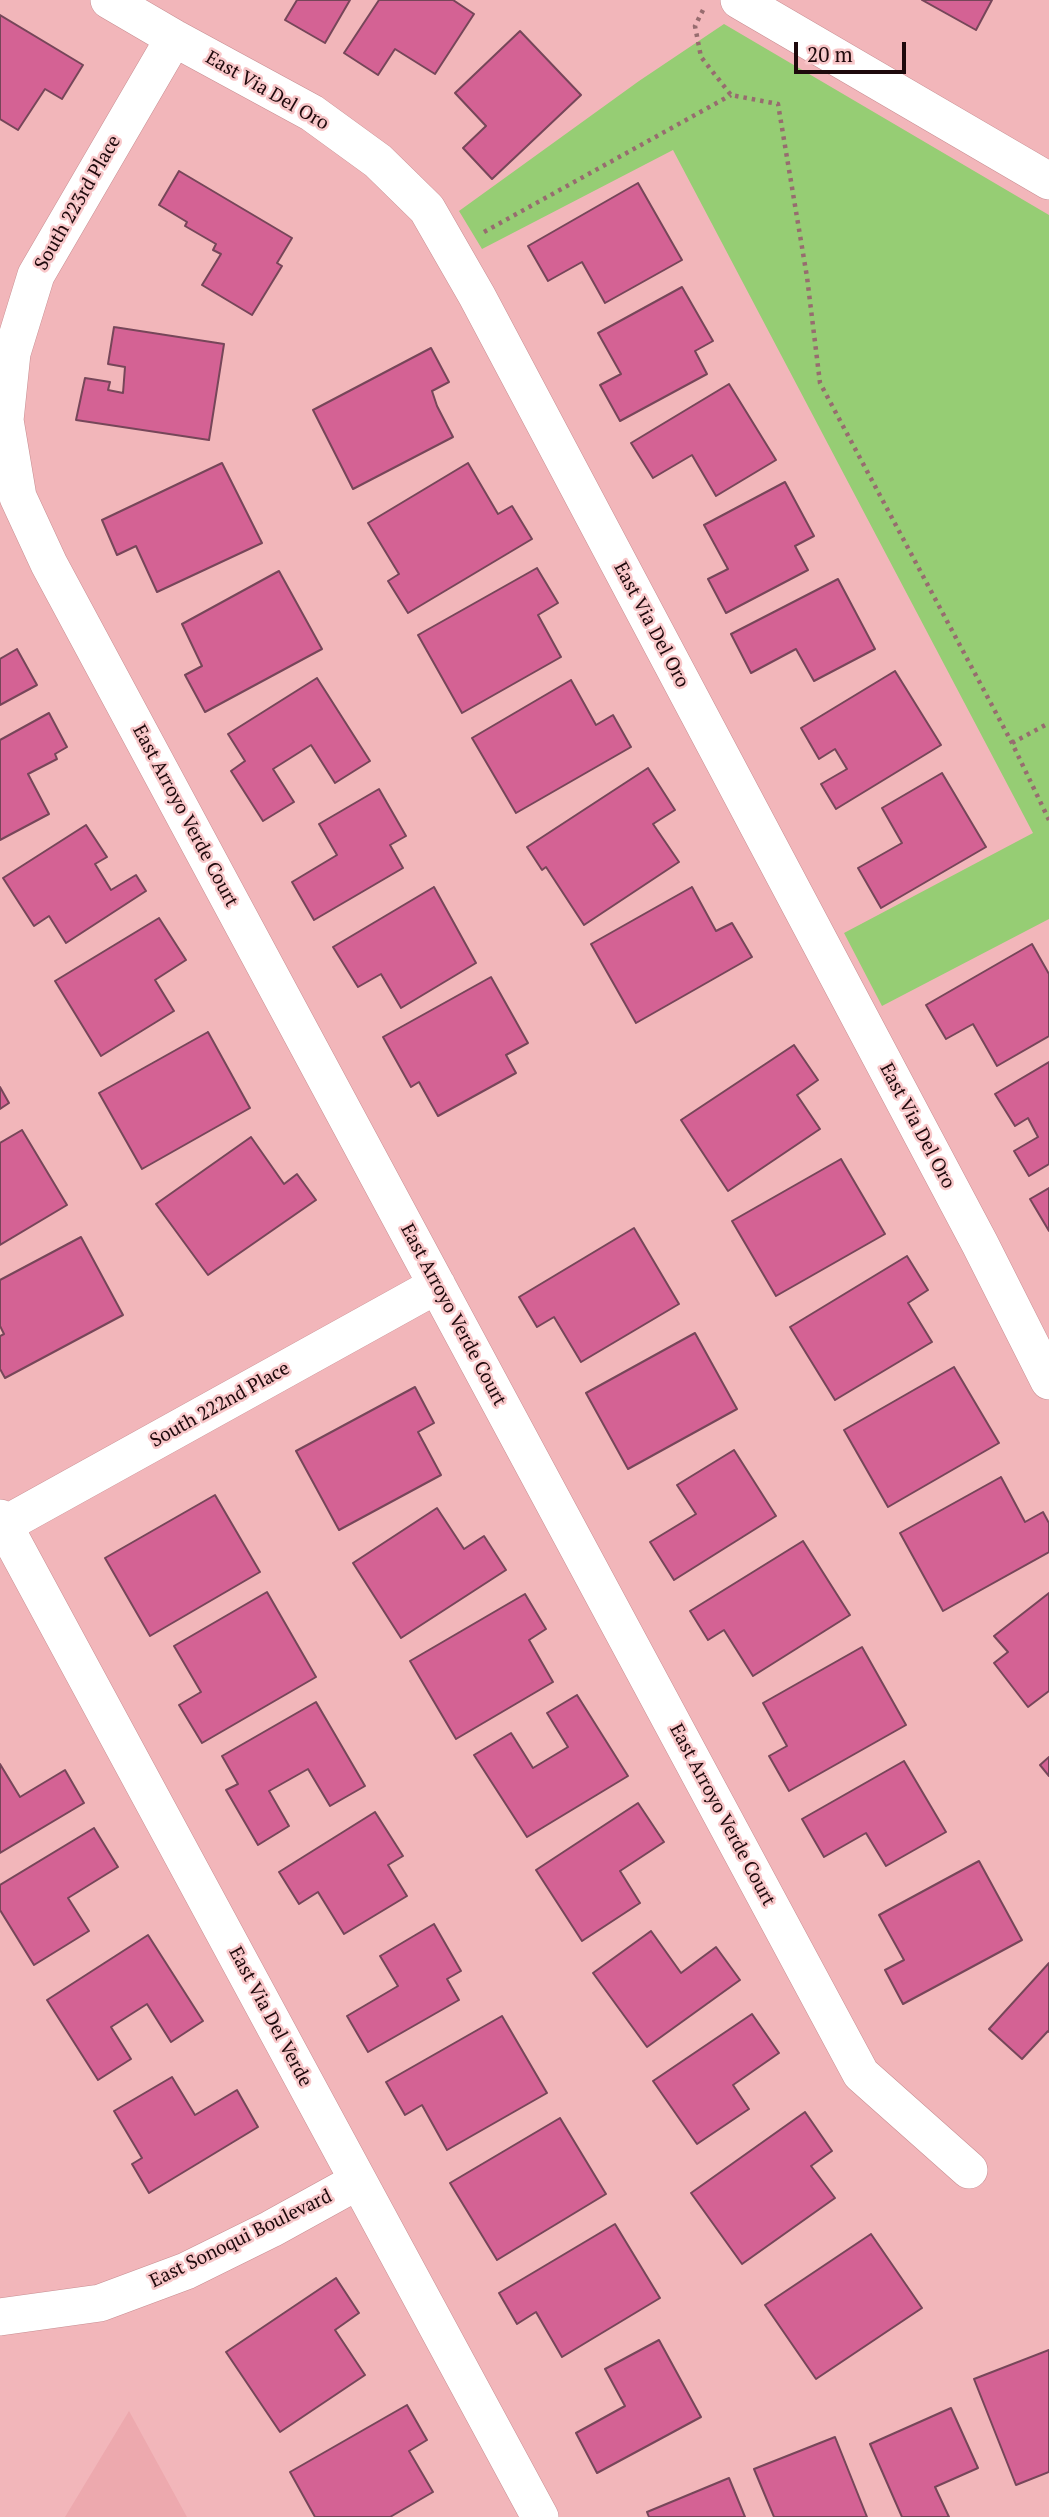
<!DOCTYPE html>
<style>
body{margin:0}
#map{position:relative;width:1049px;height:2517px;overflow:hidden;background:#f2b6ba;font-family:"PT Serif",serif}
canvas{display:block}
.scale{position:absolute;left:794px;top:42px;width:112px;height:32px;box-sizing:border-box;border:4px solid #1e090c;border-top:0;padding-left:9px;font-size:21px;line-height:24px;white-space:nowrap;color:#1e090c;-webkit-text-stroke:5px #f8c7c9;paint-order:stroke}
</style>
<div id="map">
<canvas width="1049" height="2517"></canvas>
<div class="scale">20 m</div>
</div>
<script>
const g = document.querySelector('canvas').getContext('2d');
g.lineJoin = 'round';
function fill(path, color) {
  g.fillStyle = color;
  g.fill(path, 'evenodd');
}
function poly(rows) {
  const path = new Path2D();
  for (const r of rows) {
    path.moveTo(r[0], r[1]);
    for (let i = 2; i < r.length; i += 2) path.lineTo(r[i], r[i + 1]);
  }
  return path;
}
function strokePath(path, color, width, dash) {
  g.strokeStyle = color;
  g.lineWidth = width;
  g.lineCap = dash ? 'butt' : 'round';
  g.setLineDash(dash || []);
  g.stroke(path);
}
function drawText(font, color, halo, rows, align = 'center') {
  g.font = font + ' "PT Serif",serif';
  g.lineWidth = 5;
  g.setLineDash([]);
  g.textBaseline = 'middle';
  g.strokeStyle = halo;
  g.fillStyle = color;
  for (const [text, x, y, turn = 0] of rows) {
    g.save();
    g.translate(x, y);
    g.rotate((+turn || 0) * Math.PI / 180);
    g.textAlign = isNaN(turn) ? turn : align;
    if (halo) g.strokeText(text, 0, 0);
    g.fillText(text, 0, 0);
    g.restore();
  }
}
fill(poly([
 [129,2411,187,2517,65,2517]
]), '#eda9ae');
fill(poly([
 [724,24,1049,215,1049,919,882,1006,844,933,1033,833,673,150,482,249,459,211,639,81]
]), '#96cd74');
const building = poly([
 [297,0,350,0,325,43,285,20,297,0],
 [379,0,453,0,474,14,435,74,395,49,378,75,344,53,379,0],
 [922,0,992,0,976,30,922,0],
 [0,15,83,65,62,99,45,89,18,130,0,119,0,15],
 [520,31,581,95,492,179,463,148,486,126,455,93,520,31],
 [179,171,292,238,277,263,282,266,252,315,202,285,221,254,213,250,216,244,185,226,187,222,159,205,179,171],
 [638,183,682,260,605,303,582,262,548,281,528,246,638,183],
 [682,287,713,341,695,351,707,374,620,421,600,385,621,374,598,333,682,287],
 [114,327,224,344,209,440,76,420,85,378,110,382,108,390,123,393,125,367,108,364,114,327],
 [431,348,449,382,432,391,437,406,453,437,353,489,313,410,431,348],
 [729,384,776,460,716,496,692,455,653,478,631,443,729,384],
 [222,463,262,543,157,592,136,546,117,555,102,520,222,463],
 [468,463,498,514,512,506,532,539,408,613,388,581,399,574,368,523,468,463],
 [785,482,814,536,795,546,808,570,726,613,708,579,728,569,704,525,785,482],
 [537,568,558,603,538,615,561,657,462,713,418,635,537,568],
 [279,571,322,649,205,712,185,675,202,666,182,624,279,571],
 [838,579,875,649,814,681,796,649,751,673,731,634,838,579],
 [17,649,37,685,0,705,0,659,17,649],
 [895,671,941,745,836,809,821,784,847,769,835,749,819,759,801,728,895,671],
 [317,678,370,761,335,783,311,745,273,769,294,802,263,821,231,771,245,761,228,734,317,678],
 [571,680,596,725,613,715,631,747,516,813,472,738,571,680],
 [49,713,67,747,55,754,57,759,28,774,49,814,0,840,0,740,49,713],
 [648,768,675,810,653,824,679,862,584,925,546,867,542,870,527,847,648,768],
 [942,773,986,847,881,908,858,868,902,843,882,808,942,773],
 [379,789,406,836,390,845,403,868,314,920,292,882,337,855,319,824,379,789],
 [86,825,107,857,95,864,111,890,136,875,146,891,66,943,49,916,34,926,3,878,86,825],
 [434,887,476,963,401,1008,381,974,358,987,333,947,434,887],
 [692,887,716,931,732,923,752,957,636,1023,591,944,692,887],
 [159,918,186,960,155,980,174,1011,101,1056,55,981,159,918],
 [1032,944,1049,974,1049,1036,997,1066,973,1024,946,1039,926,1005,1032,944],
 [491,977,528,1043,506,1055,516,1073,438,1116,419,1082,411,1087,383,1037,491,977],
 [208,1032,250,1108,142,1169,99,1093,208,1032],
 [794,1045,818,1080,797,1095,820,1129,728,1191,681,1120,794,1045],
 [1049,1062,1049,1164,1029,1176,1014,1151,1038,1137,1028,1118,1015,1126,995,1094,1049,1062],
 [0,1087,9,1103,0,1109,0,1087],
 [22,1130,67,1205,0,1245,0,1143,22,1130],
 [251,1137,284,1184,297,1174,316,1200,208,1275,156,1204,251,1137],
 [841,1159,885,1234,776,1296,732,1221,841,1159],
 [1049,1188,1049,1231,1030,1199,1049,1188],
 [634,1228,679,1304,581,1362,554,1317,537,1327,519,1297,634,1228],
 [81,1237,123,1315,5,1378,0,1369,0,1336,4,1334,0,1326,0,1280,81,1237],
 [907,1256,928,1290,908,1303,932,1342,835,1400,790,1327,907,1256],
 [695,1333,737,1409,628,1469,586,1393,695,1333],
 [954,1367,999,1443,888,1507,844,1430,954,1367],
 [415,1387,434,1423,418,1432,441,1475,339,1530,296,1451,415,1387],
 [734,1450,776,1516,674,1580,650,1542,696,1514,677,1485,734,1450],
 [1001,1477,1025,1522,1043,1512,1049,1523,1049,1552,943,1611,900,1533,1001,1477],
 [215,1495,260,1572,150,1636,105,1558,215,1495],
 [437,1508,464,1549,484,1536,506,1570,401,1638,353,1563,437,1508],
 [803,1541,850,1615,753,1676,724,1630,708,1640,690,1611,803,1541],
 [267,1592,316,1677,202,1743,179,1705,201,1692,174,1646,267,1592],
 [1049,1593,1049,1691,1028,1707,994,1663,1008,1652,994,1636,1049,1593],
 [525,1594,546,1629,529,1640,553,1682,456,1739,410,1661,525,1594],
 [862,1647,906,1725,789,1791,769,1756,787,1746,763,1703,862,1647],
 [577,1695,628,1776,527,1837,474,1755,511,1733,533,1768,568,1747,547,1713,577,1695],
 [316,1702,365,1786,330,1806,308,1769,269,1791,289,1826,258,1845,226,1790,238,1784,222,1756,316,1702],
 [1049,1757,1049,1776,1040,1765,1049,1757],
 [904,1761,946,1832,886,1866,866,1833,824,1857,802,1819,904,1761],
 [0,1764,20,1797,65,1770,84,1803,0,1853,0,1764],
 [638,1803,664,1842,620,1871,640,1903,582,1941,536,1870,638,1803],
 [375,1812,403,1856,388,1865,407,1896,344,1934,318,1892,299,1904,279,1872,375,1812],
 [94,1828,118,1867,68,1898,89,1931,34,1965,0,1910,0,1885,94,1828],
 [979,1861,1022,1940,903,2004,885,1970,904,1960,879,1915,979,1861],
 [434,1924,461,1971,447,1979,459,2000,368,2052,347,2016,398,1986,380,1956,434,1924],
 [651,1931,681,1973,716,1947,740,1980,647,2047,593,1973,651,1931],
 [148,1935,203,2021,171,2042,147,2004,111,2027,131,2059,98,2080,47,2000,148,1935],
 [1049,1963,1049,2032,1048,2031,1022,2059,989,2029,1049,1963],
 [752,2014,779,2053,733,2085,749,2109,697,2144,653,2081,752,2014],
 [502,2016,547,2093,447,2150,422,2105,405,2115,386,2082,502,2016],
 [172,2077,195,2115,237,2090,258,2127,149,2193,132,2164,142,2158,114,2111,172,2077],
 [805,2112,832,2151,811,2166,835,2198,742,2264,691,2193,805,2112],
 [560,2118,606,2194,497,2260,450,2183,560,2118],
 [615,2224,660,2298,562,2357,536,2312,517,2324,499,2293,615,2224],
 [871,2234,922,2308,816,2379,765,2305,871,2234],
 [336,2278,359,2313,335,2330,365,2375,280,2432,226,2352,336,2278],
 [659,2340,701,2417,597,2473,576,2433,625,2406,605,2369,659,2340],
 [1049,2350,1049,2472,1016,2485,974,2379,1049,2350],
 [407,2405,427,2440,409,2451,433,2492,390,2517,315,2517,290,2472,407,2405],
 [951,2408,978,2468,935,2487,949,2517,902,2517,870,2444,951,2408],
 [835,2437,867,2517,774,2517,754,2469,835,2437],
 [729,2478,745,2517,649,2517,647,2512,729,2478]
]);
fill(building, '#d46294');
strokePath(building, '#764659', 2);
const minor = poly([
 [109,0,174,38,312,113,378,161,427,209,477,296,980,1244,1049,1381],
 [739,0,1049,181],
 [174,38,36,275,12,353,5,420,18,497,49,564,861,2074,969,2170],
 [0,1518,540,2517],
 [4,1525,437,1285],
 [0,2317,100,2303,186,2271,271,2229,358,2181]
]);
strokePath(minor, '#c78d91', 38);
strokePath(poly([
 [703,10,695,26,701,57,731,95,778,104,807,277,820,383,1012,743,1049,820],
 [484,232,731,95],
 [1012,743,1049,723]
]), '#976c6f', 4.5, [3.5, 5]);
strokePath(minor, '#fff', 37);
drawText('19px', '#1e090c', '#f8c7c9', [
 ["East Via Del Oro",267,91,30],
 ["South 223rd Place",78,203,-60],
 ["East Via Del Oro",651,625,62],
 ["East Arroyo Verde Court",185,816,62],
 ["East Via Del Oro",917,1126,62],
 ["East Arroyo Verde Court",453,1315,62],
 ["South 222nd Place",220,1405,-29],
 ["East Arroyo Verde Court",722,1815,62],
 ["East Via Del Verde",270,2017,62],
 ["East Sonoqui Boulevard",241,2239,-26]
]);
</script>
